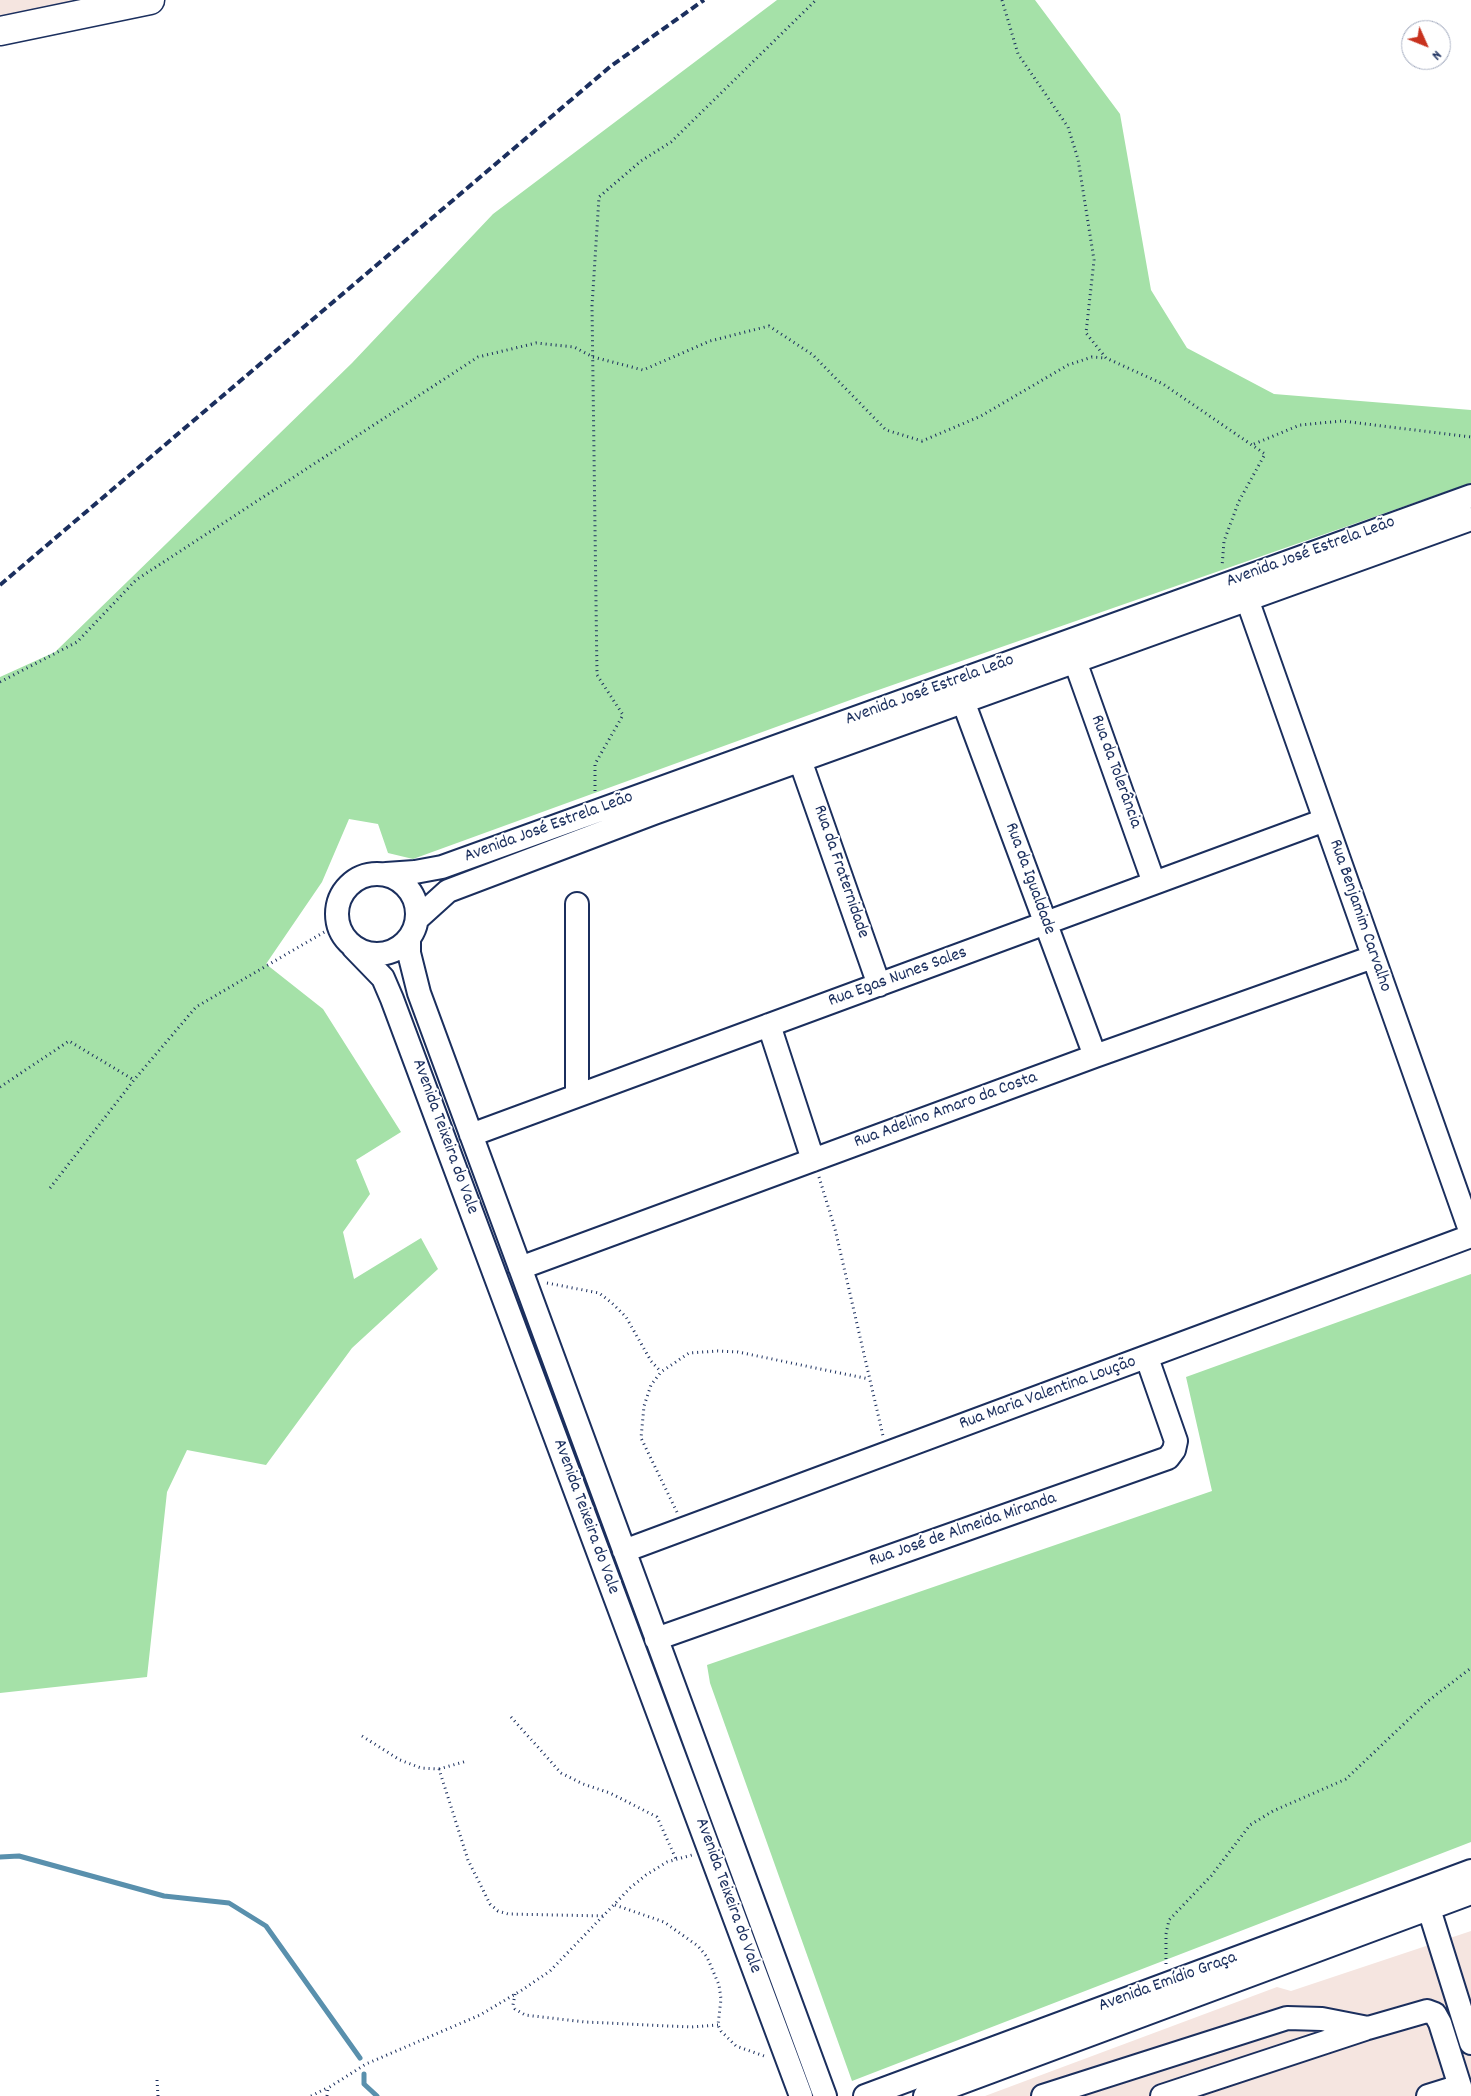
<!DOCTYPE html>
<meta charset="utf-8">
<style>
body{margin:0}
#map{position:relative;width:1471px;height:2096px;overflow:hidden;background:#fff;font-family:Dekko,sans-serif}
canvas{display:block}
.north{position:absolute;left:1401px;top:20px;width:50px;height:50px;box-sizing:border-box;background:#fff;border:1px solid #a4acbf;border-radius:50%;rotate:134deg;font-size:14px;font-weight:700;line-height:20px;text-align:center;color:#1b2f5e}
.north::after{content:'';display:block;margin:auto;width:18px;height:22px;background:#c8321e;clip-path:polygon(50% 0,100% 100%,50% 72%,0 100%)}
</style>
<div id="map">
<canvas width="1471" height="2096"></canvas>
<div class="north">N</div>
</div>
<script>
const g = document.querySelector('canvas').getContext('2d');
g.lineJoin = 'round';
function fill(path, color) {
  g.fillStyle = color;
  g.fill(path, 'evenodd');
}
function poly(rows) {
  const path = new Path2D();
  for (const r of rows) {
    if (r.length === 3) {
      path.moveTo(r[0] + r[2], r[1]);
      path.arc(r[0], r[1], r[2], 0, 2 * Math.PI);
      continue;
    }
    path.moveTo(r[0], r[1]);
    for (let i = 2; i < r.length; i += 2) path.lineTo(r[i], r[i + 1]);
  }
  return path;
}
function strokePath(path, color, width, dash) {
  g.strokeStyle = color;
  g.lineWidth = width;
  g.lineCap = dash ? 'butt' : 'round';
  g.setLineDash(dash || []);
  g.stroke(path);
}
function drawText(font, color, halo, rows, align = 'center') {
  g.font = font + ' Dekko,sans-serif';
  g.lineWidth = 4;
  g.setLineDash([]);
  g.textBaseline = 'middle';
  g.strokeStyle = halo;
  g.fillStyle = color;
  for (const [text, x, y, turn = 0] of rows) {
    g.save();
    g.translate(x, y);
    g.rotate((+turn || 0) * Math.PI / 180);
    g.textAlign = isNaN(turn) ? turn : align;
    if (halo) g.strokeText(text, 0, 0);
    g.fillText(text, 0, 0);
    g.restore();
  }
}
fill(poly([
 [0,0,90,0,0,19],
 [1471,1931,1471,2096,985,2096,1277,1987,1291,1991]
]), '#f5e5e0');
fill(poly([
 [777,0,1035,0,1120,114,1151,290,1187,348,1274,394,1471,410,1471,483,864,695,413,859,388,853,378,824,349,819,322,882,266,964,323,1009,401,1132,356,1160,370,1194,343,1232,354,1279,421,1238,438,1269,352,1348,266,1465,187,1450,167,1492,147,1677,0,1693,0,677,55,652,352,363,493,214],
 [1471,1274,1471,1842,852,2081,710,1683,707,1665,1212,1491,1186,1377]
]), '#a5e1a8');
strokePath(poly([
 [0,1857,19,1856,164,1896,229,1903,266,1926,360,2058],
 [364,2074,364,2084,377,2096]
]), '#5990ad', 5);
const minor = poly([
 [1247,599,1471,1233],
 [1075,661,1154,883],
 [963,701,1095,1056],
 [800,760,879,985],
 [377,914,40],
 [386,874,415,872,442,867,1471,496],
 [417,919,448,891,654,813,1471,519],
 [409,939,409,953,419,993,825,2096],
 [353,947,383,978,392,999,801,2096],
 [769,1025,813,1160],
 [577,1095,577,904],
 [471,1135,1325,820],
 [520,1268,1095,1056,1373,957],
 [624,1551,1471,1236],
 [656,1639,1168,1458,1174,1450,1176,1441,1147,1358],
 [1429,1909,1471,2043],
 [865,2096,1471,1871],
 [925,2096,1471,1893],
 [1043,2096,1287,2018,1322,2019,1368,2028,1427,2011,1435,2014,1440,2023,1463,2096],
 [1162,2096,1365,2029],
 [1428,2096,1460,2086]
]);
const major = poly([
 [0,31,150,0]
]);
strokePath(minor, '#1b2f5e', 26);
strokePath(major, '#1b2f5e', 31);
strokePath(poly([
 [1002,0,1018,54,1068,127,1078,159,1094,260,1086,333,1106,358,1163,384,1265,454,1239,501,1224,541,1222,567],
 [1254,444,1300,425,1342,421,1471,437],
 [0,682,77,642,136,580,478,357,536,343,574,347,593,357,643,370,710,341,769,326,813,355,886,430,922,441,981,416,1068,365,1092,357,1106,358],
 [595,791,595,764,623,715,597,675,592,306,599,197,641,161,671,142,816,0],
 [0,1087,69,1041,134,1080],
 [819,1177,835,1229,883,1436],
 [50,1188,134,1080,196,1007,338,924],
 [547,1283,599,1293,612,1303,626,1317,651,1361,661,1372],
 [677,1512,641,1438,644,1406,651,1385,661,1372,689,1353,718,1351,738,1352,869,1379],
 [511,1717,561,1773,583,1784,610,1793,657,1817,676,1859],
 [362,1736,400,1760,421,1768,439,1769,468,1860,490,1904,498,1911,508,1914,605,1916],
 [439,1769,467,1761],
 [615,1905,664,1922,698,1946,707,1957,719,1985,721,1999,718,2025,721,2031,736,2046,767,2057],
 [1166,1964,1166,1934,1169,1920,1211,1876,1250,1825,1273,1811,1346,1779,1428,1701,1471,1668],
 [515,1994,513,2005,515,2009,525,2015,585,2022,691,2027,718,2025],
 [157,2080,158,2096],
 [311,2096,327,2088],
 [327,2096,328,2088,366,2064,480,2015,522,1990,550,1971,630,1888,646,1875,667,1862,692,1855]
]), '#1b2f5e', 3, [1, 4]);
strokePath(minor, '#fff', 22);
strokePath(major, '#fff', 28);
strokePath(poly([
 [0,585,611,66,704,0]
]), '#1b2f5e', 4, [8, 4]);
drawText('18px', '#1b2f5e', '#fff', [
 ["Avenida José Estrela Leão",1311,553,-20],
 ["Avenida José Estrela Leão",930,691,-20],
 ["Rua da Tolerância",1115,772,70],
 ["Avenida José Estrela Leão",549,828,-20],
 ["Rua da Fraternidade",840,872,71],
 ["Rua da Igualdade",1029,879,70],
 ["Rua Benjamim Carvalho",1359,916,71],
 ["Rua Egas Nunes Sales",898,978,-20],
 ["Rua Adelino Amaro da Costa",946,1111,-20],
 ["Avenida Teixeira do Vale",444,1137,70],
 ["Rua Maria Valentina Loução",1048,1394,-20],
 ["Avenida Teixeira do Vale",585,1517,70],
 ["Rua José de Almeida Miranda",963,1531,-19],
 ["Avenida Teixeira do Vale",727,1896,70],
 ["Avenida Emídio Graça",1168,1983,-20]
]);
</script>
